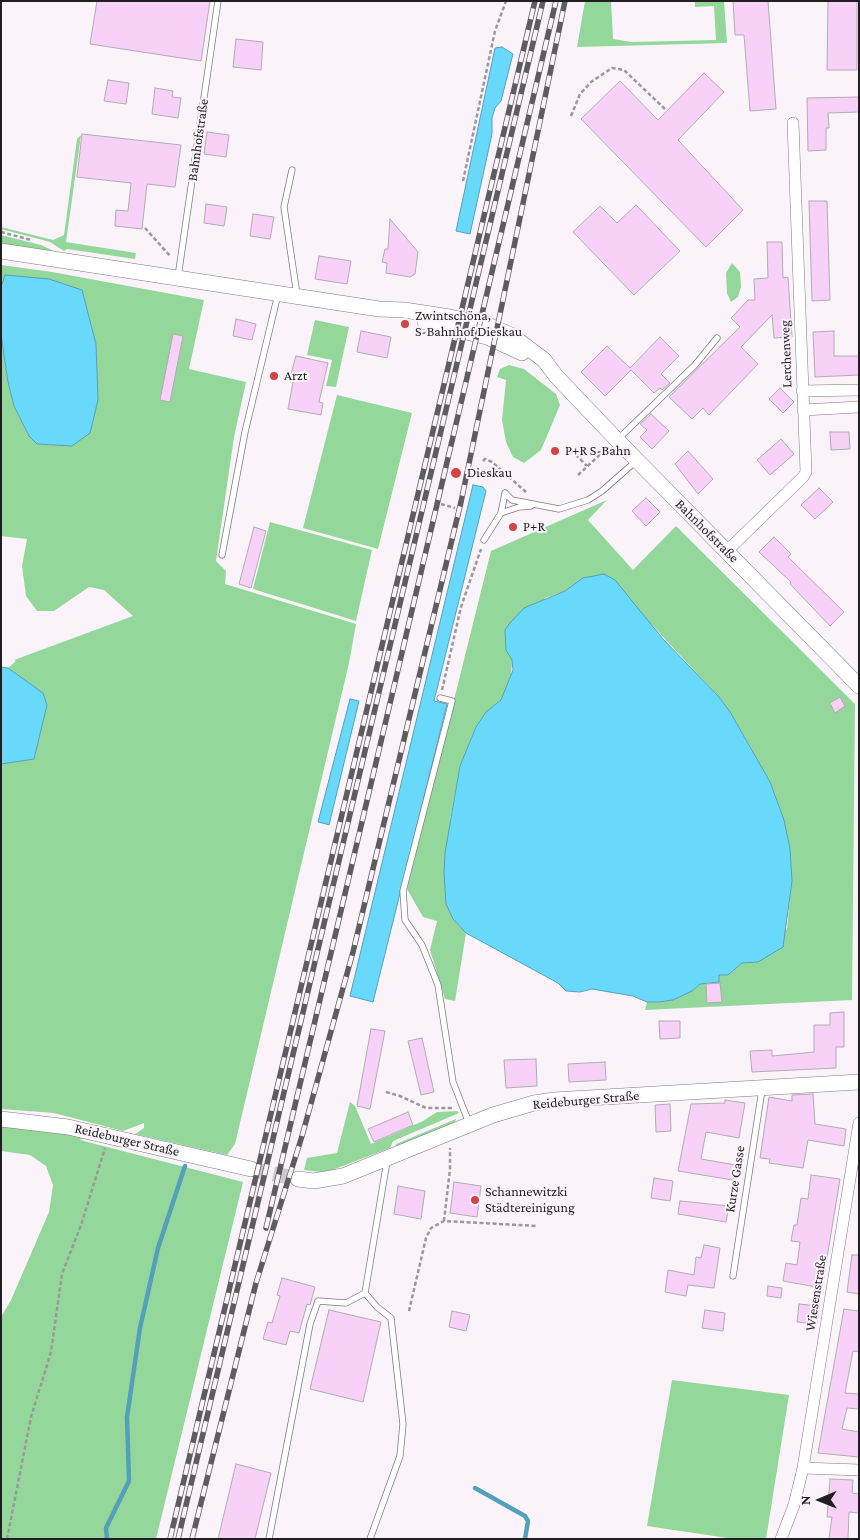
<!DOCTYPE html>
<meta charset="utf-8">
<style>
body{margin:0}
#map{position:relative;width:860px;height:1540px;overflow:hidden;background:#faf4fa;font-family:"Crimson Pro",serif}
canvas{display:block}
.frame{position:absolute;inset:0;border:2px solid #201e20;pointer-events:none}
.north{position:absolute;left:795px;top:1475px;width:50px;height:50px;-webkit-text-stroke:4px #faf4fa;paint-order:stroke;rotate:269deg;font-size:14px;font-weight:700;line-height:20px;text-align:center;color:#201e20}
.north::after{content:'';display:block;margin:auto;width:18px;height:22px;background:#201e20;clip-path:polygon(50% 0,100% 100%,50% 72%,0 100%)}
</style>
<div id="map">
<canvas width="860" height="1540"></canvas>
<div class="frame"></div>
<div class="north">N</div>
</div>
<script>
const g = document.querySelector('canvas').getContext('2d');
g.lineJoin = 'round';
function fill(path, color) {
  g.fillStyle = color;
  g.fill(path, 'evenodd');
}
function poly(rows) {
  const path = new Path2D();
  for (const r of rows) {
    path.moveTo(r[0], r[1]);
    for (let i = 2; i < r.length; i += 2) path.lineTo(r[i], r[i + 1]);
  }
  return path;
}
function strokePath(path, color, width, dash) {
  g.strokeStyle = color;
  g.lineWidth = width;
  g.lineCap = dash ? 'butt' : 'round';
  g.setLineDash(dash || []);
  g.stroke(path);
}
function drawText(font, color, halo, rows, align = 'center') {
  g.font = font + ' "Crimson Pro",serif';
  g.lineWidth = 4;
  g.setLineDash([]);
  g.textBaseline = 'middle';
  g.strokeStyle = halo;
  g.fillStyle = color;
  for (const [text, x, y, turn = 0] of rows) {
    g.save();
    g.translate(x, y);
    g.rotate((+turn || 0) * Math.PI / 180);
    g.textAlign = isNaN(turn) ? turn : align;
    if (halo) g.strokeText(text, 0, 0);
    g.fillText(text, 0, 0);
    g.restore();
  }
}
fill(poly([
 [585,1,611,1,613,39,632,42,716,40,714,6,695,7,695,1,724,1,727,43,577,47],
 [81,135,66,242,136,253,135,259,67,249,64,251,50,242,1,229,1,227,53,240,64,235,77,139],
 [1,235,41,245,58,253,1,246],
 [732,263,740,272,741,287,738,297,731,302,727,293,726,273],
 [1,265,52,272,204,300,189,369,246,382,234,437,216,561,226,571,225,584,356,624,349,663,235,1144,227,1155,135,1134,144,1128,144,1123,123,1131,54,1113,1,1109,1,764,34,759,42,693,8,668,16,661,14,660,133,616,104,590,89,587,54,611,37,611,26,596,22,566,27,539,1,536,1,334,8,382,14,406,29,436,5,275,1,287],
 [315,320,349,327,336,387,326,386,332,360,307,355],
 [509,365,524,369,556,394,560,405,541,450,524,463,513,457,506,442,502,420,506,380,497,377,500,369],
 [337,395,412,413,378,549,303,528],
 [607,500,588,520,633,570,676,526,855,704,852,1000,645,1010,647,1002,659,1002,692,991,700,984,719,982,719,975,728,975,742,963,758,962,787,929,792,875,770,782,730,712,719,697,640,612,583,578,565,591,545,598,506,650,512,660,511,679,501,700,491,708,476,727,460,766,450,821,453,919,466,933,455,1001,445,999,430,950,437,921,423,917,407,889,491,551],
 [270,522,372,550,356,621,253,589],
 [350,1102,355,1106,371,1144,423,1121,437,1112,457,1111,459,1113,393,1141,390,1148,332,1170,321,1172,304,1170,307,1158,337,1153],
 [456,1119,454,1125,395,1148,396,1144],
 [1,1126,86,1136,80,1140,243,1182,156,1539,1,1539,1,1317,11,1300,49,1212,53,1185,46,1166,30,1155,1,1151],
 [672,1380,789,1395,766,1539,734,1539,647,1526]
]), '#94d79a');
const water = poly([
 [502,47,513,54,501,101,495,108,492,118,492,134,470,234,456,231,495,48,502,47],
 [5,275,49,279,82,290,96,344,98,400,90,433,72,446,37,444,29,436,14,406,8,382,1,334,1,287,5,275],
 [473,485,483,487,486,491,434,701,447,704,373,1002,350,996,473,485],
 [604,574,615,580,663,639,719,697,730,712,770,782,784,820,790,849,792,881,783,947,758,962,742,963,728,975,719,975,719,982,700,984,692,991,673,1000,659,1002,647,1002,633,996,592,989,580,992,566,991,558,983,466,933,453,919,446,904,444,873,445,853,460,766,476,727,486,712,501,700,513,670,512,660,506,650,505,630,509,624,524,608,565,591,583,578,604,574],
 [1,667,8,668,43,693,47,705,34,759,1,764,1,667],
 [350,699,359,701,329,825,326,824,318,822,350,699]
]);
fill(water, '#69d9fb');
strokePath(water, '#53a1b9', 1);
strokePath(poly([
 [475,1488,525,1516,528,1521,525,1539],
 [107,1539,106,1528,129,1481,127,1417,140,1328,158,1248,185,1166]
]), '#53a1b9', 4.5);
const building = poly([
 [97,1,210,1,201,61,90,44,97,1],
 [733,1,768,1,776,109,750,111,744,35,735,35,733,1],
 [828,1,857,1,857,70,827,70,828,1],
 [236,39,263,42,261,70,233,67,236,39],
 [704,73,724,92,678,140,743,210,706,247,581,119,620,81,658,120,704,73],
 [108,80,129,83,126,104,104,101,108,80],
 [155,88,173,91,172,97,181,98,178,118,152,114,155,88],
 [859,97,859,112,828,113,829,128,826,128,826,150,808,151,807,98,859,97],
 [207,132,229,135,226,157,204,154,207,132],
 [82,134,181,145,175,187,147,184,142,229,115,226,116,210,128,211,131,183,77,177,82,134],
 [809,201,827,201,830,300,812,301,809,201],
 [206,204,227,207,224,226,204,223,206,204],
 [636,205,680,251,634,295,573,232,600,206,617,223,636,205],
 [253,214,274,217,270,239,250,236,253,214],
 [390,219,418,252,415,274,410,277,386,273,387,263,382,262,385,249,388,249,390,219],
 [767,242,782,242,783,278,788,277,792,337,774,338,772,315,741,347,758,364,709,415,703,408,692,419,669,397,740,327,731,318,748,300,755,300,754,279,768,278,767,242],
 [319,256,351,261,347,284,315,279,319,256],
 [236,319,256,324,252,340,233,336,236,319],
 [361,331,391,337,387,358,357,352,361,331],
 [834,331,834,356,859,356,859,375,815,377,813,332,834,331],
 [173,334,183,336,170,402,160,400,173,334],
 [660,337,679,356,661,374,670,383,662,390,660,388,654,393,631,370,605,396,581,372,607,346,630,368,660,337],
 [296,356,328,363,319,402,323,403,321,415,288,409,293,382,289,381,296,356],
 [780,388,794,402,783,413,769,399,780,388],
 [651,414,669,431,652,449,640,437,647,430,640,424,651,414],
 [830,432,849,432,850,449,831,450,830,432],
 [781,439,794,454,770,475,757,460,781,439],
 [688,451,713,479,698,494,675,464,688,451],
 [819,488,833,502,815,519,801,505,819,488],
 [646,498,660,512,646,526,632,511,646,498],
 [254,527,266,531,251,588,239,584,254,527],
 [774,537,791,554,788,557,844,612,830,626,790,584,791,582,759,552,774,537],
 [840,697,845,706,835,713,830,703,840,697],
 [720,983,722,1002,707,1003,706,984,720,983],
 [844,1012,844,1047,836,1047,836,1068,752,1072,750,1051,772,1050,772,1056,814,1052,814,1025,830,1025,830,1013,844,1012],
 [659,1021,680,1021,680,1038,660,1039,659,1021],
 [371,1029,385,1031,370,1109,357,1106,371,1029],
 [422,1038,434,1092,421,1095,408,1041,422,1038],
 [536,1059,537,1086,506,1088,504,1060,536,1059],
 [605,1062,606,1080,569,1082,568,1064,605,1062],
 [813,1094,815,1124,846,1129,844,1146,808,1140,803,1168,769,1163,770,1159,760,1158,769,1097,792,1101,792,1095,813,1094],
 [725,1100,745,1103,739,1138,706,1132,701,1159,736,1165,733,1180,678,1171,691,1104,725,1103,725,1100],
 [670,1104,671,1131,656,1132,655,1105,670,1104],
 [408,1112,413,1125,374,1142,368,1129,408,1112],
 [811,1175,840,1179,822,1288,783,1281,786,1263,797,1265,800,1242,791,1241,794,1225,797,1225,801,1198,808,1199,811,1175],
 [654,1178,673,1181,670,1201,651,1198,654,1178],
 [454,1182,481,1186,477,1217,450,1213,454,1182],
 [398,1186,425,1191,421,1219,394,1214,398,1186],
 [680,1201,729,1206,726,1222,678,1214,680,1201],
 [704,1245,720,1248,714,1288,688,1285,686,1296,665,1292,668,1270,694,1275,696,1257,701,1258,704,1245],
 [852,1255,859,1255,859,1294,847,1292,852,1255],
 [282,1278,315,1287,310,1305,307,1304,299,1333,290,1331,286,1345,263,1339,268,1322,272,1323,280,1296,277,1295,282,1278],
 [768,1286,782,1288,781,1298,767,1296,768,1286],
 [799,1304,819,1306,817,1324,797,1322,799,1304],
 [844,1309,859,1311,859,1352,853,1351,845,1393,859,1394,859,1409,847,1408,842,1429,859,1432,859,1457,818,1453,844,1309],
 [329,1310,381,1322,363,1402,310,1389,329,1310],
 [705,1310,725,1313,723,1331,702,1328,705,1310],
 [452,1311,470,1315,466,1331,449,1327,452,1311],
 [236,1464,271,1473,255,1539,218,1539,236,1464],
 [830,1479,853,1480,852,1493,859,1494,859,1513,849,1512,848,1539,829,1539,832,1517,827,1517,830,1479]
]);
fill(building, '#f7d1f8');
strokePath(building, '#b1acb2', 1);
strokePath(poly([
 [251,1169,298,1179]
]), '#cec9ce', 15, [15, 8]);
const lane = poly([
 [292,170,284,207,297,295],
 [178,277,218,1],
 [617,440,695,365,717,338],
 [505,493,512,500,559,509,588,500,602,491,635,462],
 [501,513,505,493],
 [484,540,501,513,519,507,531,506],
 [222,555,245,432,278,294],
 [440,698,452,701,403,891,405,920,422,945,438,985,453,1082,469,1123],
 [733,1276,762,1090],
 [365,1293,377,1307,391,1318,403,1424,400,1456,370,1539],
 [269,1539,310,1324,318,1301,346,1303,365,1293,387,1161]
]);
const street = poly([
 [802,391,859,390],
 [803,410,859,407],
 [727,551,803,477,806,472,793,123],
 [803,1468,859,1470],
 [781,1539,794,1505,803,1468,859,1123]
]);
const secondary = poly([
 [1,251,379,309,404,310,450,317,490,326,511,335,544,360,556,376,617,440,859,686],
 [425,322,487,337,522,353],
 [1,1119,68,1127,251,1169],
 [298,1179,314,1181,343,1176,493,1115,534,1103,554,1100,859,1082]
]);
strokePath(lane, '#7e797e', 7);
strokePath(street, '#7e797e', 12);
strokePath(secondary, '#7e797e', 16);
strokePath(poly([
 [571,116,580,94,591,82,612,68,624,70,666,110],
 [463,181,495,31,506,1],
 [145,228,171,257],
 [1,232,31,240],
 [571,450,587,466],
 [483,461,485,459,492,462,526,492],
 [578,475,607,448],
 [441,504,455,508],
 [442,690,461,607,481,549],
 [386,1092,400,1096,426,1108,454,1108],
 [444,1221,450,1169,450,1148],
 [409,1311,426,1238,431,1228,444,1221,537,1226],
 [7,1539,31,1417,51,1352,62,1274,81,1225,105,1148]
]), '#9b979b', 2.5, [4, 2.5]);
strokePath(lane, '#fff', 5.5);
strokePath(street, '#fff', 11);
strokePath(secondary, '#fff', 15);
const rail = poly([
 [266,1228,556,1],
 [170,1539,535,1],
 [178,1539,543,1],
 [192,1539,256,1283,302,1136,353,952,461,502,565,1]
]);
strokePath(rail, '#5f5c5f', 5.5);
strokePath(rail, '#faf4fa', 4, [11]);
for (const [x, y, r, color] of [
 [405,324,5,"#d34444"],
 [274,376,5,"#d34444"],
 [555,451,5,"#d34444"],
 [456,473,6,"#d34444"],
 [513,527,5,"#d34444"],
 [475,1200,5,"#d34444"]
]) {
  const dot = new Path2D();
  dot.arc(x, y, r, 0, 2 * Math.PI);
  g.fillStyle = color;
  g.fill(dot);
  strokePath(dot, '#faf4fa', 2);
}
drawText('14px', '#201e20', '#faf4fa', [
 ["Bahnhofstraße",198,140,-82],
 ["Lerchenweg",786,354,-92],
 ["Bahnhofstraße",707,531,45],
 ["Reideburger Straße",586,1100,-5],
 ["Reideburger Straße",127,1140,13],
 ["Kurze Gasse",735,1179,-81],
 ["Wiesenstraße",816,1293,-81]
]);
drawText('14px', '#201e20', '#faf4fa', [
 ["Zwintschöna,",415,316],
 ["S-Bahnhof Dieskau",415,332],
 ["Arzt",284,376],
 ["P+R S-Bahn",565,451],
 ["Dieskau",467,473],
 ["P+R",523,527],
 ["Schannewitzki",485,1192],
 ["Städtereinigung",485,1208]
], 'left');
</script>
